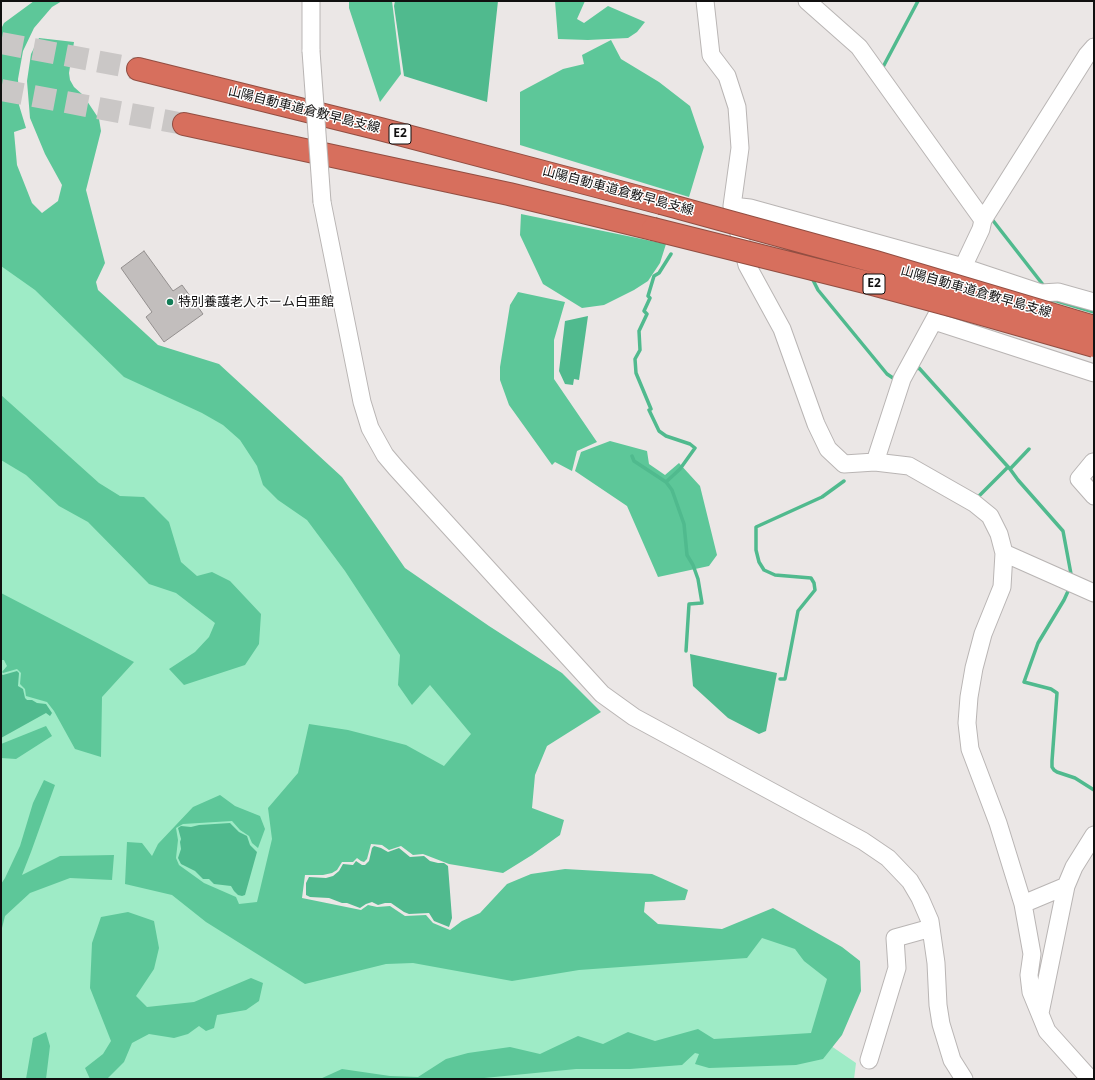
<!DOCTYPE html>
<meta charset="utf-8">
<style>
body{margin:0}
#map{position:relative;width:1095px;height:1080px;overflow:hidden;background:#ebe7e6;font-family:"Noto Sans",sans-serif}
canvas{display:block}
.frame{position:absolute;inset:0;border:2px solid #111010;pointer-events:none}
</style>
<div id="map">
<canvas width="1095" height="1080"></canvas>
<div class="frame"></div>
</div>
<script>
const g = document.querySelector('canvas').getContext('2d');
g.lineJoin = 'round';
function fill(path, color) {
  g.fillStyle = color;
  g.fill(path, 'evenodd');
}
function poly(rows) {
  const path = new Path2D();
  for (const r of rows) {
    path.moveTo(r[0], r[1]);
    for (let i = 2; i < r.length; i += 2) path.lineTo(r[i], r[i + 1]);
  }
  return path;
}
function strokePath(path, color, width, dash) {
  g.strokeStyle = color;
  g.lineWidth = width;
  g.lineCap = dash ? 'butt' : 'round';
  g.setLineDash(dash || []);
  g.stroke(path);
}
function drawText(font, color, halo, rows, align = 'center') {
  g.font = font + ' "Noto Sans","Noto Sans JP",sans-serif';
  g.lineWidth = 3;
  g.setLineDash([]);
  g.textBaseline = 'middle';
  g.strokeStyle = halo;
  g.fillStyle = color;
  for (const [text, x, y, turn = 0] of rows) {
    g.save();
    g.translate(x, y);
    g.rotate((+turn || 0) * Math.PI / 180);
    g.textAlign = isNaN(turn) ? turn : align;
    if (halo) g.strokeText(text, 0, 0);
    g.fillText(text, 0, 0);
    g.restore();
  }
}
fill(poly([
 [1,257,243,437,310,517,475,734,443,772,302,773,277,837,259,906,386,960,762,934,799,945,830,977,815,1035,856,1063,854,1079,1,1079]
]), '#9eebc6');
fill(poly([
 [34,1,62,1,52,7,34,28,23,51,18,79,19,105,26,128,14,132,17,165,32,203,42,213,58,201,62,185,45,154,30,118,27,81,31,54,39,38,74,42,69,73,70,80,74,87,83,95,99,119,101,131,86,190,105,263,96,282,98,290,158,345,219,364,342,477,405,568,489,626,562,673,601,712,547,746,535,775,532,808,564,820,560,835,532,855,503,873,449,864,423,854,413,855,401,846,389,850,382,845,371,844,367,859,364,862,361,861,357,858,353,862,342,862,337,870,332,873,323,875,305,875,302,898,361,910,368,905,377,907,390,906,405,916,426,915,433,923,450,930,462,921,480,913,507,884,531,874,565,869,652,874,688,890,685,900,645,902,644,912,658,924,722,929,773,908,842,947,860,961,861,991,842,1035,823,1059,796,1065,709,1068,695,1064,699,1054,695,1053,682,1065,630,1069,576,1069,474,1079,320,1079,342,1069,390,1076,418,1077,446,1059,468,1053,510,1047,540,1054,578,1036,603,1044,628,1032,655,1041,698,1029,714,1039,811,1033,827,979,804,961,795,949,762,938,747,958,579,970,512,981,413,963,386,964,305,984,206,922,172,895,125,884,127,842,142,843,152,856,158,844,193,807,220,795,235,806,260,816,265,829,258,848,252,843,249,836,240,830,232,821,183,824,176,828,178,840,176,858,179,865,204,883,236,897,239,904,257,902,272,839,268,808,298,773,309,724,348,730,406,745,444,766,471,734,430,685,412,705,398,685,400,655,345,571,307,520,278,500,263,485,257,466,240,440,223,425,202,413,124,377,35,290,1,266,1,29,4,23],
 [349,1,392,1,401,74,380,102,349,8],
 [555,1,585,1,577,19,584,23,608,6,645,22,637,32,628,38,588,40,558,39],
 [611,40,621,59,659,82,690,106,704,147,689,197,520,145,520,92,563,69,584,64,582,55],
 [521,214,666,244,660,263,648,281,634,290,604,305,582,308,543,284,520,235],
 [518,292,565,302,554,340,554,379,597,442,577,451,572,471,555,462,552,465,509,405,500,380,500,367,510,305],
 [1,395,99,483,120,496,144,497,169,522,181,562,197,576,212,572,230,581,261,614,259,644,245,665,184,685,169,669,195,652,209,637,215,623,176,593,149,584,88,522,59,506,26,475,1,460],
 [610,441,647,451,649,464,665,475,679,463,700,486,717,555,709,566,658,577,627,506,575,471,581,452],
 [1,593,134,662,102,697,101,757,75,749,54,711,47,702,26,696,25,689,20,684,21,673,17,669,3,673,2,672,7,666,4,660,1,660],
 [46,726,52,736,16,759,1,758,1,744],
 [44,780,55,785,31,852,22,875,60,856,114,855,112,880,70,878,30,893,5,916,1,932,1,884,5,878,20,846,33,803],
 [128,912,154,921,159,948,154,969,136,996,147,1007,194,1002,251,978,263,983,259,1001,246,1010,217,1015,214,1028,206,1031,199,1026,188,1034,174,1038,149,1034,132,1043,124,1062,107,1079,90,1079,85,1068,103,1054,111,1041,90,988,92,943,101,917],
 [46,1032,50,1046,46,1079,26,1079,33,1038]
]), '#5dc799');
fill(poly([
 [395,1,498,1,487,102,404,76,394,6],
 [588,316,579,380,574,379,573,385,565,384,559,371,565,321],
 [690,654,777,673,766,731,759,734,728,718,693,686],
 [17,671,19,673,18,686,23,689,25,698,27,700,32,700,37,703,46,704,52,713,50,716,46,713,1,738,1,674,3,675],
 [230,823,239,832,247,836,250,845,257,852,245,895,242,896,238,895,234,891,231,886,214,884,209,879,203,879,195,871,181,864,178,858,181,849,180,842,181,839,178,828,181,826,191,827,199,825],
 [374,846,381,848,388,852,399,848,410,857,424,856,430,861,438,863,444,863,448,866,452,918,449,927,434,921,429,913,409,914,404,912,391,903,385,903,378,905,372,902,366,904,360,908,347,903,342,903,329,898,310,897,306,895,306,883,309,877,326,878,333,876,339,871,343,864,353,865,356,861,362,865,365,865,369,861,372,848]
]), '#50ba8e');
strokePath(poly([
 [883,67,918,1],
 [991,218,1044,286],
 [811,279,813,280,818,290,887,374,896,380],
 [1047,300,1058,301],
 [1057,301,1094,312],
 [914,370,915,369,919,368,1010,469,1029,449],
 [632,456,634,461,666,482,672,490,684,524,687,555,693,565,698,579,702,603,689,604,686,651],
 [1010,469,1018,480,1063,531,1071,574],
 [666,482,680,469,695,448,690,444,666,436,659,431,649,410,651,409,636,373,635,359,640,350,639,331,647,314,644,311,650,298,648,296,654,276,659,273,671,254],
 [975,497,977,498,1008,467],
 [1069,589,1064,600,1038,643,1024,682,1051,689,1057,693,1052,761,1052,767,1054,770,1057,772,1075,778,1094,790],
 [780,679,785,679,798,611,815,590,814,583,811,578,775,575,764,570,759,562,756,550,756,527,822,497,844,481]
]), '#50ba8e', 3.5);
const building = poly([
 [144,251,173,291,182,285,203,314,164,342,146,317,152,312,121,268,144,251]
]);
fill(building, '#c2bebd');
strokePath(building, '#938f8e', 1);
strokePath(poly([
 [1,43,138,69],
 [1,90,184,124]
]), '#cac7c6', 22, [22, 11]);
const minor = poly([
 [311,1,311,51],
 [705,1,711,55,727,76,737,107,740,148,732,206,747,265,782,329,816,424,828,449,844,464,875,462,909,466,974,503,990,516,999,534,1004,553,1002,587,983,634,974,668,969,697,967,723,970,749,998,823,1023,904,1032,954,1029,975,1031,992,1047,1031,1090,1079],
 [807,1,859,47,983,220],
 [322,202,362,402,370,428,385,455,396,468,602,694,634,717,863,841,888,858,910,881,920,898,930,921,936,963,938,1005,941,1024,952,1060,964,1079],
 [732,206,750,208,963,267,1041,293,1058,292,1094,302],
 [934,321,1094,373],
 [875,462,902,379,963,267,981,229,983,220,1087,55,1094,47],
 [1093,462,1079,479,1094,496],
 [1004,553,1094,593],
 [1023,904,1066,886],
 [1040,1013,1066,886,1074,867,1094,835],
 [869,1060,897,968,895,938,931,928]
]);
const highway = poly([
 [138,69,380,129,661,203],
 [184,124,509,194,653,229]
]);
strokePath(minor, '#b9b5b4', 19);
strokePath(highway, '#924e42', 24);
strokePath(minor, '#fff', 17);
strokePath(highway, '#d76f5d', 22);
const minorBridge = poly([
 [311,51,322,202]
]);
const highwayBridge = poly([
 [661,203,876,262,1094,327],
 [653,229,869,283,957,307,1094,346]
]);
strokePath(minorBridge, '#b9b5b4', 19, []);
strokePath(highwayBridge, '#924e42', 24, []);
strokePath(minorBridge, '#fff', 17);
strokePath(highwayBridge, '#d76f5d', 22);
for (const [x, y, r, color] of [
 [170,302,4,"#137d58"]
]) {
  const dot = new Path2D();
  dot.arc(x, y, r, 0, 2 * Math.PI);
  g.fillStyle = color;
  g.fill(dot);
  strokePath(dot, '#fff', 1.5);
}
for (const [x, y, w] of [
 [400,134,22],
 [874,284,22]
]) {
  const box = new Path2D();
  box.roundRect(x - w / 2, y - 10, w, 20, 3);
  g.fillStyle = '#fff';
  g.fill(box);
  strokePath(box, '#111010', 1);
}
drawText('bold 12px', '#111010', null, [
 ["E2",400,134],
 ["E2",874,284]
]);
drawText('13px', '#111010', '#fff', [
 ["山陽自動車道倉敷早島支線",304,110,14],
 ["山陽自動車道倉敷早島支線",618,191,15],
 ["山陽自動車道倉敷早島支線",976,292,16]
]);
drawText('13px', '#111010', '#fff', [
 ["特別養護老人ホーム白亜館",178,302]
], 'left');
</script>
